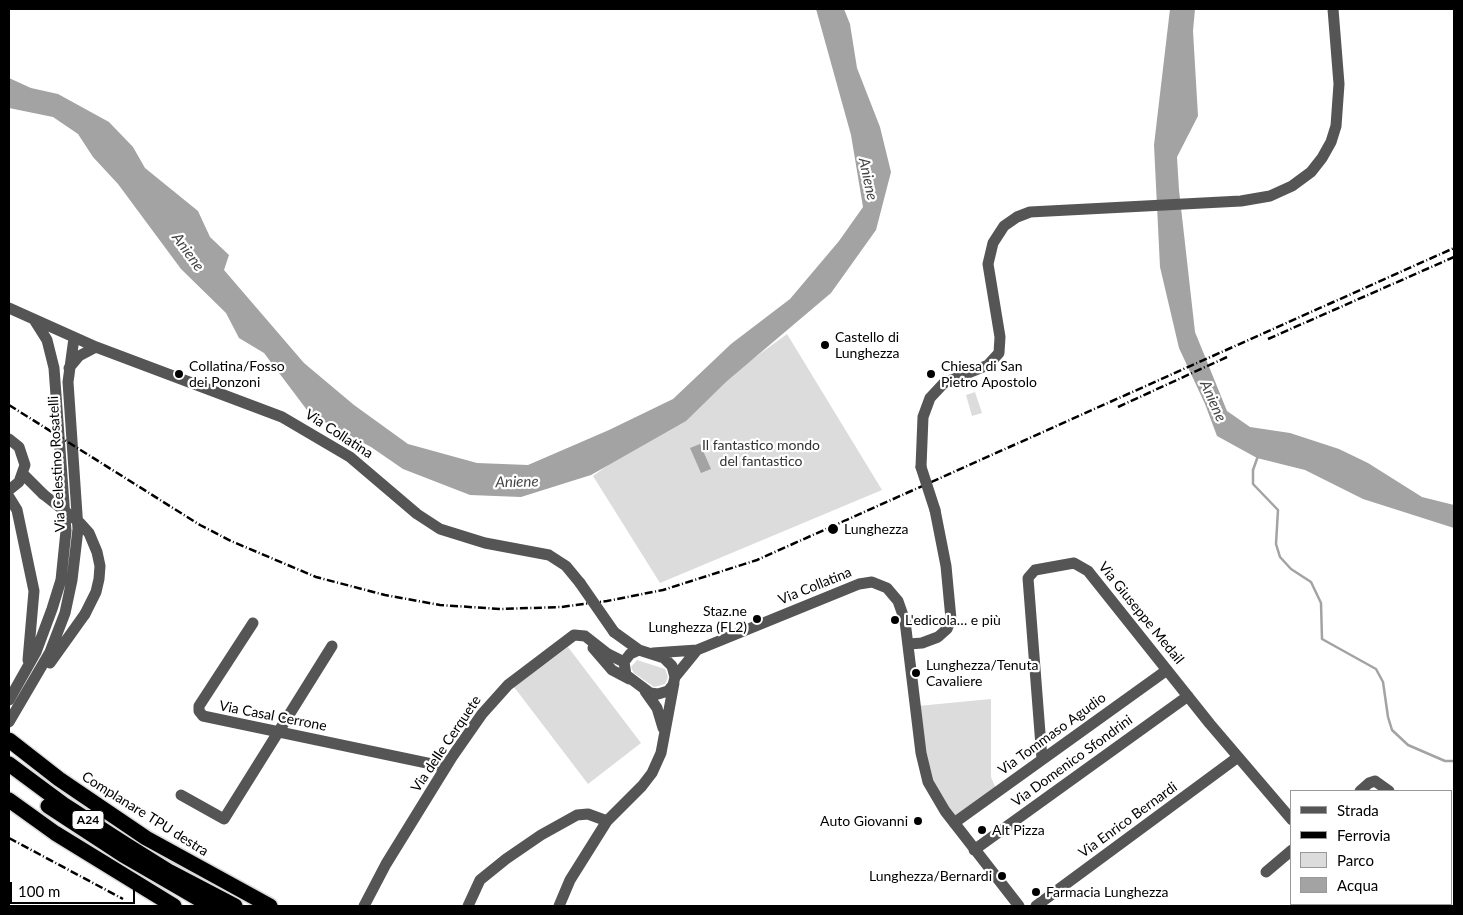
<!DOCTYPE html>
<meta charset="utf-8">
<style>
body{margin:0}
#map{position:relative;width:1463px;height:915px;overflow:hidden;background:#fff;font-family:Lato,sans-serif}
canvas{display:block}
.frame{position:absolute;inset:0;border:10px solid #000;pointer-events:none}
.legend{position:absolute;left:1290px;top:790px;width:162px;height:115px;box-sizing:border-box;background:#fff;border:1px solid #999;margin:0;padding:6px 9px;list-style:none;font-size:15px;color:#000}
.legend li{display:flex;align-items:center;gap:10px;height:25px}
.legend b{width:25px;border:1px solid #999}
.scale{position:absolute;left:10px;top:882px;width:125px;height:22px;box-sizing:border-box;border:2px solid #000;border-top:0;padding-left:6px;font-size:15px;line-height:18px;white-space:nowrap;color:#000;-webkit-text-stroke:4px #fff;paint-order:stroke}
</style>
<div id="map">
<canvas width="1463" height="915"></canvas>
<div class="frame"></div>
<ul class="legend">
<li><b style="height:6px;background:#555"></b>Strada</li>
<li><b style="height:6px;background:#000"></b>Ferrovia</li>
<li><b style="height:14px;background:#dcdcdc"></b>Parco</li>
<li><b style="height:14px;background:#a3a3a3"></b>Acqua</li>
</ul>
<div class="scale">100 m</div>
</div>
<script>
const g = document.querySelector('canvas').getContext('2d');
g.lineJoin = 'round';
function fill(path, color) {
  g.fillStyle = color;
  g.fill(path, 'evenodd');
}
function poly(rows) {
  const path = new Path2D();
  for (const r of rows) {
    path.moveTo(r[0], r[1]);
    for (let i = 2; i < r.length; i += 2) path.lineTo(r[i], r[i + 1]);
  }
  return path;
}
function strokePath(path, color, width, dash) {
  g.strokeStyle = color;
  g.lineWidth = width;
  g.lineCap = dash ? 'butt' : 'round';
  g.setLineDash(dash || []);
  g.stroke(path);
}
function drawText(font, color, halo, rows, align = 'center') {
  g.font = font + ' Lato,sans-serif';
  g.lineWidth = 4.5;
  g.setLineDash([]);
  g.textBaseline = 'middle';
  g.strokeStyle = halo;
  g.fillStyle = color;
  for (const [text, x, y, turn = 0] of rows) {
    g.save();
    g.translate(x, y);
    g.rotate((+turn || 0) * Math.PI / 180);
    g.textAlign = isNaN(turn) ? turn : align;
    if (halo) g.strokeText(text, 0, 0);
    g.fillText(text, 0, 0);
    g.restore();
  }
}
fill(poly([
 [787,334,882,490,660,583,593,476],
 [975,392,982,413,972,416,966,395],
 [568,647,641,743,588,784,514,687],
 [637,660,665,669,668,677,665,684,654,687,634,673,631,667],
 [991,699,991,777,996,789,955,818,941,799,925,765,918,706]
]), '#dcdcdc');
fill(poly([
 [816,9,844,9,850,24,857,68,880,127,891,172,876,230,831,293,727,381,686,421,591,475,521,497,470,495,403,469,371,447,310,414,264,353,239,338,226,313,181,269,118,184,93,157,78,134,53,117,9,108,9,78,31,88,58,94,109,122,133,147,145,168,198,211,210,237,229,255,224,270,304,363,354,405,408,444,477,463,528,465,609,430,673,399,731,344,790,299,839,241,863,207,851,135],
 [1170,9,1195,9,1193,31,1198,116,1177,157,1179,190,1195,332,1227,411,1250,427,1290,433,1339,449,1368,463,1422,497,1454,505,1454,528,1363,499,1305,470,1257,458,1217,436,1205,404,1179,348,1160,267,1154,145],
 [700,444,711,469,701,473,690,448]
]), '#a3a3a3');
strokePath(poly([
 [1258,456,1253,470,1253,484,1278,510,1276,544,1280,557,1291,569,1311,582,1321,603,1322,639,1376,669,1383,682,1388,717,1392,730,1408,745,1445,761,1454,761]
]), '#a3a3a3', 2.5);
const highway = poly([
 [9,740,59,779,146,838,270,906],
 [9,764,63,804,125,844,170,872,235,906],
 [9,800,55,833,174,906],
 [48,806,123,855,211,906]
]);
strokePath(highway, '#dbdbdb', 18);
strokePath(poly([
 [9,308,96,347,282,417,350,457,417,514,440,529,485,543,549,555,566,566,580,583],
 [69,368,79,356,96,347],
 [9,439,19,447,25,465,19,482,9,490],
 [921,467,923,417,930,398,944,383,988,365,999,353,1000,337,988,264,993,243,1004,226,1017,217,1030,212,1241,201,1270,196,1292,186,1311,172,1322,158,1331,142,1336,126,1339,84,1333,9],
 [23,474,43,494],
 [9,497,17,510,34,591,28,660],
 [253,623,199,706,199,711,203,716,446,767],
 [614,632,639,650],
 [909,644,922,643,938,637,947,629,951,619,946,566,935,510],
 [593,648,612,670,629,679],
 [639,650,664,658,672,666,675,677,673,685,668,691,658,694,650,693,626,675,624,662,630,654,639,650],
 [653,653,697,650,859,584,872,582,887,588,898,601,905,621,921,753,928,782,945,811,1019,906],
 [50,663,85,614],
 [675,677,697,650],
 [645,691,657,708,663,728],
 [9,700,36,652,52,609,61,580,66,531,54,368,47,340,35,321],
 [9,722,50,652,65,613,72,580,78,529,68,382,74,338],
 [1042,759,1028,578,1035,570,1074,563,1088,571,1210,724,1292,820],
 [1360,791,1369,783,1375,781,1389,791],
 [181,795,224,819,332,646],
 [954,823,1167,670],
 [974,850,1188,696],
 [1266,872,1292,850],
 [1361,904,1363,906],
 [364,906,386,864,452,757,482,714,508,685,574,635,585,636,608,654,624,662],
 [468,906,480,880,506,859,541,835,577,815,588,814,607,821,642,786,652,773,661,753,674,683],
 [559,906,570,880,607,821],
 [1036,906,1238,757]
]), '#555', 11);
strokePath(highway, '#000', 15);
strokePath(poly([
 [1268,339,1454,257],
 [9,405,200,525,231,541,316,577,385,595,440,605,500,609,561,607,607,601,663,590,757,560,1454,248],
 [1118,407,1227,357],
 [9,838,123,899]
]), '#000', 2.5, [8, 2.5, 1, 2.5]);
strokePath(poly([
 [921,467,935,510],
 [43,494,80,523,89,533,97,552,100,566,99,579,96,592,85,614],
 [580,583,614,632]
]), '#555', 11);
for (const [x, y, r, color] of [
 [825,345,5,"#000"],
 [179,374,5,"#000"],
 [931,374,5,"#000"],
 [833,529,6,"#000"],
 [757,619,5,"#000"],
 [895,620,5,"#000"],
 [916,673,5,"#000"],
 [918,821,5,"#000"],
 [982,830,5,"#000"],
 [1002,876,5,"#000"],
 [1036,892,5,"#000"]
]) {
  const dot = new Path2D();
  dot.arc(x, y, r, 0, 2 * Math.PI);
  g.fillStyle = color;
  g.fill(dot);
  strokePath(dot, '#fff', 2);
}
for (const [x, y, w] of [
 [88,820,32]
]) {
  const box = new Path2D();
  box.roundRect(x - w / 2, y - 9.5, w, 19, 4);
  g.fillStyle = '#fff';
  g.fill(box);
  strokePath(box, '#000', 1);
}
drawText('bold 12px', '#000', null, [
 ["A24",88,820]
]);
drawText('14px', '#000', '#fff', [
 ["Castello di",835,337],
 ["Lunghezza",835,353],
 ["Collatina/Fosso",189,366],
 ["dei Ponzoni",189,382],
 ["Chiesa di San",941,366],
 ["Pietro Apostolo",941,382],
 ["Lunghezza",844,529],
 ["Staz.ne",747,611,"right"],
 ["Lunghezza (FL2)",747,627,"right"],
 ["L'edicola… e più",905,620],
 ["Lunghezza/Tenuta",926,665],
 ["Cavaliere",926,681],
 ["Auto Giovanni",908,821,"right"],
 ["Alt Pizza",992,830],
 ["Lunghezza/Bernardi",992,876,"right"],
 ["Farmacia Lunghezza",1046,892]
], 'left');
drawText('14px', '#000', '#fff', [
 ["Via Collatina",339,434,33],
 ["Via Celestino Rosatelli",57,464,-93],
 ["Via Collatina",815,586,-22],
 ["Via Giuseppe Medail",1141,613,51],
 ["Via Casal Cerrone",273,716,11],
 ["Via Tommaso Agudio",1052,734,-36],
 ["Via delle Cerquete",446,744,-56],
 ["Via Domenico Sfondrini",1072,761,-36],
 ["Complanare TPU destra",145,814,32],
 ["Via Enrico Bernardi",1128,820,-36]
]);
drawText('14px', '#333', '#fff', [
 ["Il fantastico mondo",761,445],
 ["del fantastico",761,461]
]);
drawText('italic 15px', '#444', '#fff', [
 ["Aniene",868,179,78],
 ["Aniene",188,252,54],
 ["Aniene",1213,401,66],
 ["Aniene",517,482,-1]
]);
</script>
